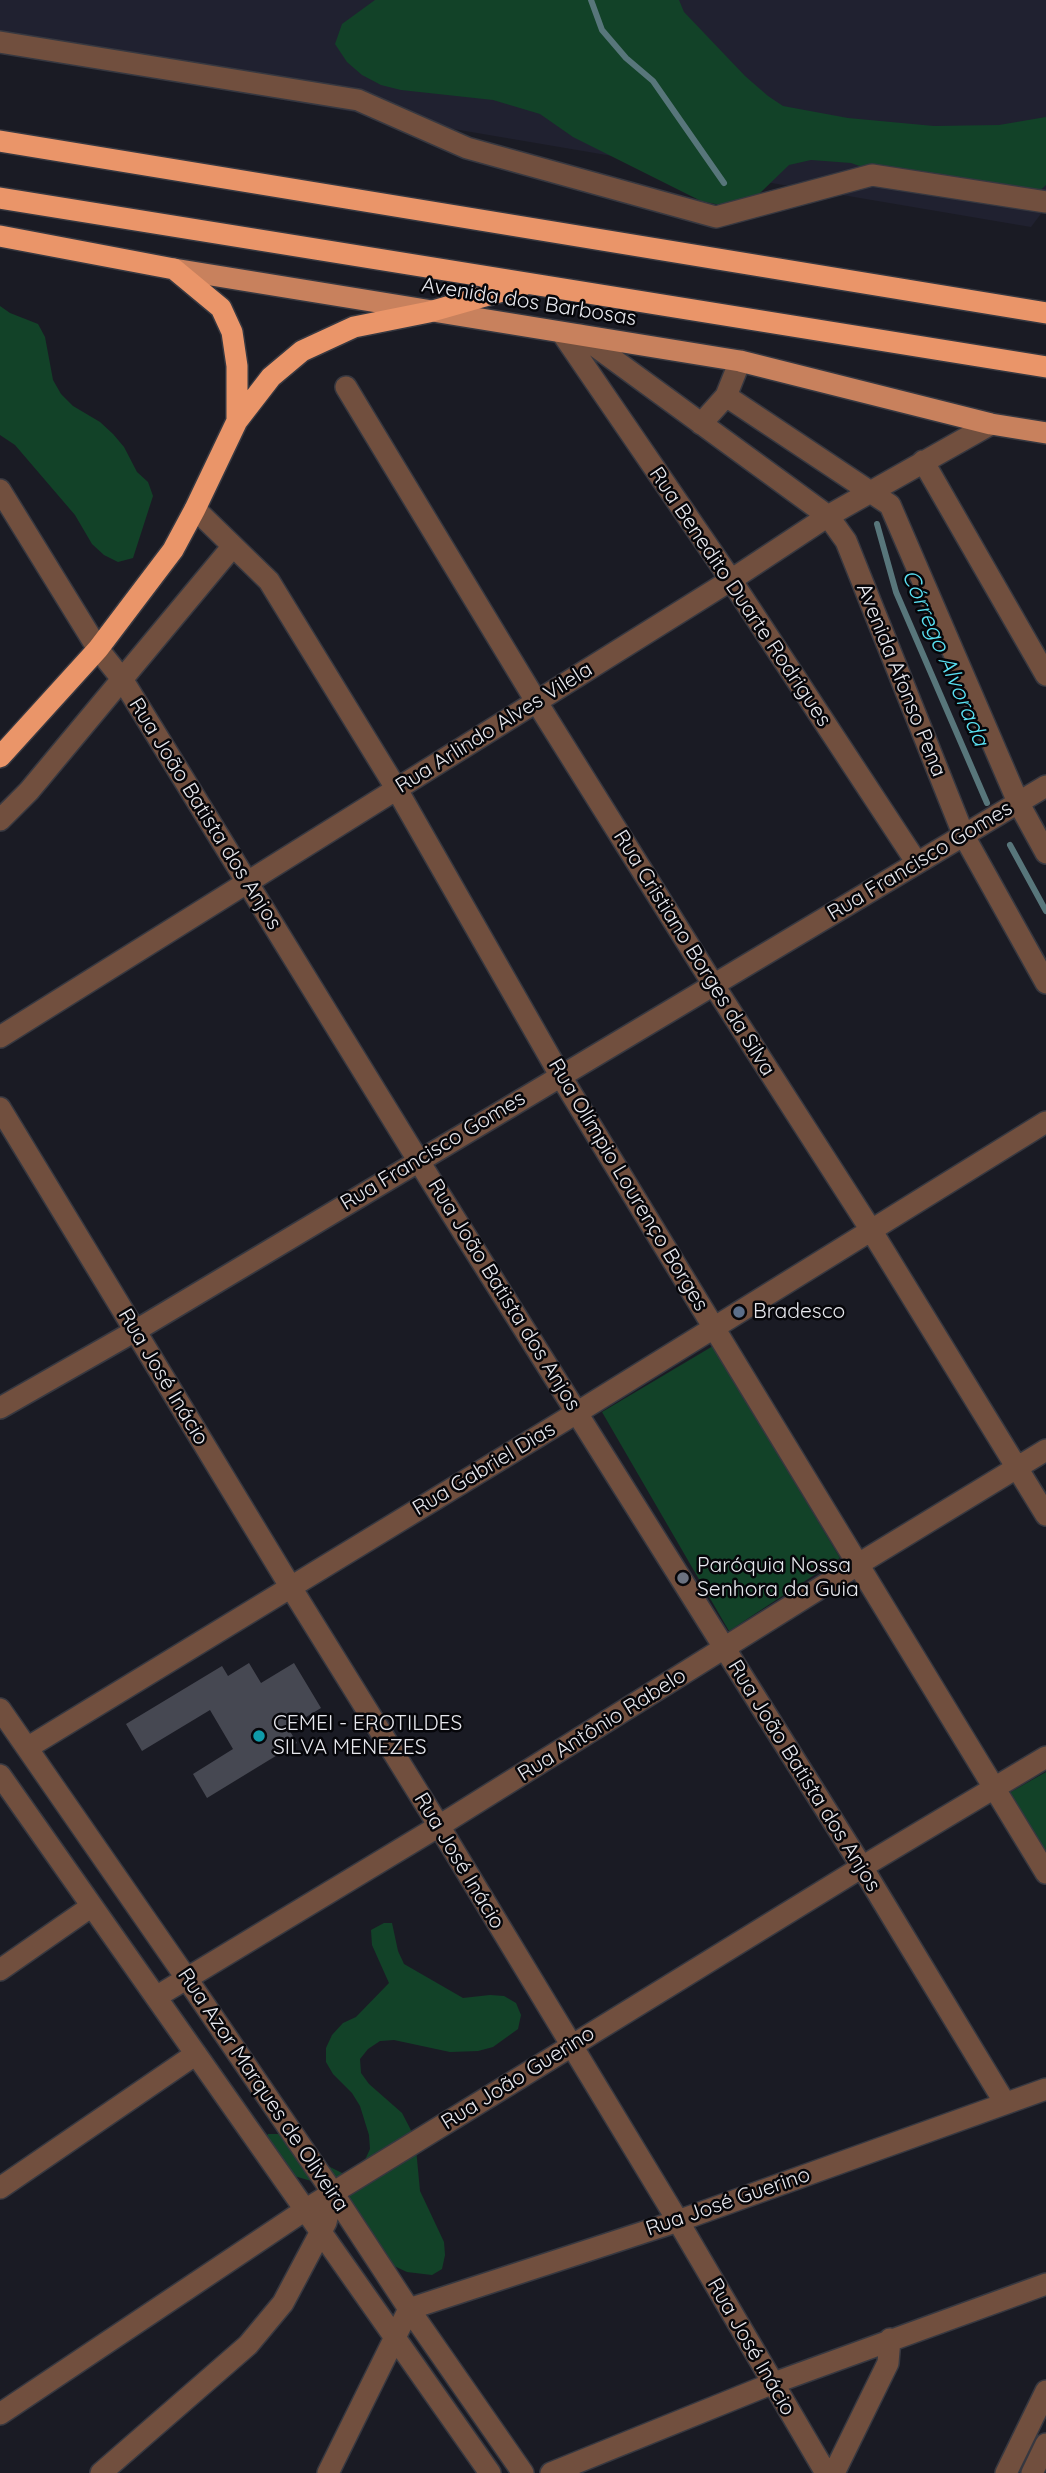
<!DOCTYPE html>
<meta charset="utf-8">
<style>
body{margin:0}
canvas{display:block;background:#1a1b24}
</style>
<canvas width="1046" height="2473"></canvas>
<script>
const g = document.querySelector('canvas').getContext('2d');
g.lineJoin = 'round';
function fill(path, color) {
  g.fillStyle = color;
  g.fill(path, 'evenodd');
}
function poly(rows) {
  const path = new Path2D();
  for (const r of rows) {
    path.moveTo(r[0], r[1]);
    for (let i = 2; i < r.length; i += 2) path.lineTo(r[i], r[i + 1]);
  }
  return path;
}
function strokePath(path, color, width, dash) {
  g.strokeStyle = color;
  g.lineWidth = width;
  g.lineCap = dash ? 'butt' : 'round';
  g.setLineDash(dash || []);
  g.stroke(path);
}
function drawText(font, color, halo, rows, align = 'center') {
  g.font = font + ' Quicksand,sans-serif';
  g.lineWidth = 5;
  g.setLineDash([]);
  g.textBaseline = 'middle';
  g.strokeStyle = halo;
  g.fillStyle = color;
  for (const [text, x, y, turn = 0] of rows) {
    g.save();
    g.translate(x, y);
    g.rotate((+turn || 0) * Math.PI / 180);
    g.textAlign = isNaN(turn) ? turn : align;
    if (halo) g.strokeText(text, 0, 0);
    g.fillText(text, 0, 0);
    g.restore();
  }
}
fill(poly([
 [0,0,1046,0,1046,207,1031,227,0,52]
]), '#202130');
fill(poly([
 [375,0,679,0,684,12,745,76,768,96,783,106,848,118,934,126,999,125,1046,117,1046,185,1035,195,891,177,851,163,811,160,789,165,760,193,740,204,720,205,701,201,573,137,540,114,493,100,401,90,381,85,362,75,347,62,335,44,342,24],
 [0,306,10,313,38,324,45,337,53,380,61,394,73,406,100,422,113,434,124,447,137,472,148,482,153,496,133,558,118,562,104,555,92,544,75,515,15,445,0,435],
 [713,1346,840,1558,729,1631,602,1412],
 [1046,1772,1046,1853,1009,1793],
 [384,1923,392,1923,398,1951,404,1964,463,1998,490,1995,504,1996,516,2003,521,2015,518,2029,493,2047,478,2051,450,2052,394,2040,380,2041,368,2049,360,2059,361,2073,369,2084,402,2113,415,2138,420,2191,444,2242,445,2255,442,2269,432,2275,407,2272,379,2259,315,2182,273,2170,260,2149,268,2134,283,2134,296,2139,328,2166,342,2173,355,2173,364,2162,370,2149,369,2135,360,2106,352,2093,333,2074,326,2062,326,2048,332,2035,343,2023,356,2017,389,1983,372,1945,371,1930]
]), '#124228');
strokePath(poly([
 [591,0,602,30,626,58,653,81,724,183],
 [877,524,896,592,987,803],
 [1010,845,1046,911]
]), '#58767b', 6);
fill(poly([
 [249,1663,261,1683,294,1663,321,1708,288,1728,297,1743,207,1798,193,1774,233,1749,210,1710,142,1751,126,1724,222,1666,228,1676]
]), '#464852');
const minor = poly([
 [0,42,358,100,467,148,716,217,872,175,1046,202],
 [562,333,731,580,917,863],
 [580,335,828,516,846,541,964,836,1046,983],
 [346,387,536,701,713,984,871,1230,1046,1515],
 [726,396,740,361],
 [701,424,726,396,890,505,1018,802,1046,853],
 [923,461,1046,675],
 [0,490,98,649,122,679,418,1160,862,1867,1005,2103],
 [195,509,269,581,396,788,560,1075,1046,1873],
 [0,820,29,791,233,546],
 [0,1037,731,580,828,516,991,424],
 [0,1108,290,1586,439,1826,678,2221,826,2473],
 [0,1408,135,1331,1046,786],
 [0,1709,187,1979,333,2193,409,2309,523,2473],
 [27,1748,578,1412,1046,1122],
 [0,1775,490,2473],
 [0,1970,92,1906],
 [156,1997,439,1826,857,1565,1046,1450],
 [0,2188,196,2054],
 [0,2414,305,2210,862,1867,1046,1757],
 [101,2473,248,2345,283,2303,326,2222,333,2193],
 [328,2473,409,2309,678,2221,1046,2089],
 [551,2473,771,2384,1046,2284],
 [834,2473,888,2363,890,2339],
 [1006,2473,1046,2391],
 [1032,2473,1046,2444]
]);
const major = poly([
 [174,269,740,361,991,424,1046,433]
]);
const highway = poly([
 [0,141,1046,313],
 [0,198,1046,367],
 [0,236,174,269,221,308,232,332,237,366,237,421],
 [0,757,98,649,173,550,195,509,237,421,271,377,302,351,354,327,429,312,524,285]
]);
strokePath(minor, '#373840', 24);
strokePath(major, '#373840', 24);
strokePath(highway, '#373840', 24);
strokePath(minor, '#714f3e', 21);
strokePath(major, '#c8815d', 21);
strokePath(highway, '#ea9569', 21);
for (const [x, y, r, color] of [
 [739,1312,7,"#5c6f8a"],
 [683,1578,7,"#6b7280"],
 [259,1736,7,"#0f9aa8"]
]) {
  const dot = new Path2D();
  dot.arc(x, y, r, 0, 2 * Math.PI);
  g.fillStyle = color;
  g.fill(dot);
  strokePath(dot, '#06060a', 2.5);
}
drawText('21px', '#e7e8ee', '#06060a', [
 ["Avenida dos Barbosas",529,302,9],
 ["Rua Benedito Duarte Rodrigues",740,597,56],
 ["Avenida Afonso Pena",901,680,68],
 ["Rua Arlindo Alves Vilela",494,728,-32],
 ["Rua João Batista dos Anjos",205,814,58],
 ["Rua Francisco Gomes",920,861,-31],
 ["Rua Cristiano Borges da Silva",694,953,58],
 ["Rua Francisco Gomes",433,1151,-31],
 ["Rua Olímpio Lourenço Borges",628,1185,59],
 ["Rua João Batista dos Anjos",504,1295,58],
 ["Rua José Inácio",163,1377,59],
 ["Rua Gabriel Dias",484,1469,-31],
 ["Rua Antônio Rabelo",602,1725,-32],
 ["Rua João Batista dos Anjos",804,1776,58],
 ["Rua José Inácio",459,1861,59],
 ["Rua João Guerino",518,2078,-32],
 ["Rua Azor Marques de Oliveira",263,2090,56],
 ["Rua José Guerino",728,2202,-19],
 ["Rua José Inácio",751,2347,60]
]);
drawText('21px', '#e7e8ee', '#06060a', [
 ["Bradesco",753,1312],
 ["Paróquia Nossa",697,1566],
 ["Senhora da Guia",697,1590],
 ["CEMEI - EROTILDES",273,1724],
 ["SILVA MENEZES",273,1748]
], 'left');
drawText('italic 23px', '#5ae1f3', '#06060a', [
 ["Córrego Alvorada",945,658,67]
]);
</script>
